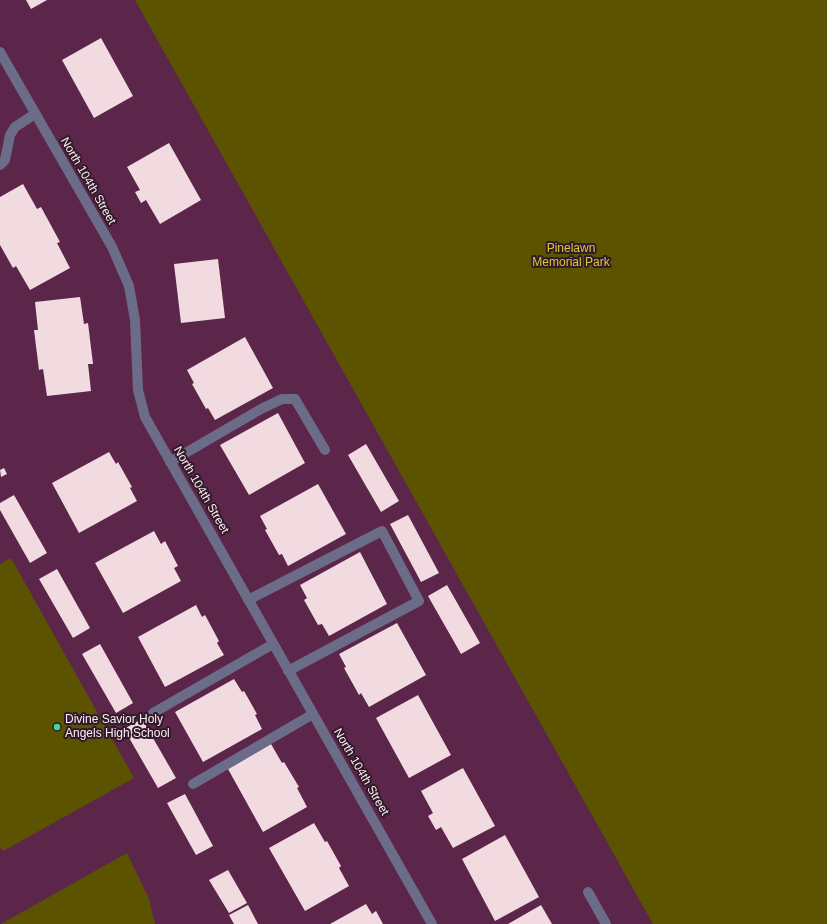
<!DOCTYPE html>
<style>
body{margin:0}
canvas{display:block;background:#5c254a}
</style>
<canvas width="827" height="924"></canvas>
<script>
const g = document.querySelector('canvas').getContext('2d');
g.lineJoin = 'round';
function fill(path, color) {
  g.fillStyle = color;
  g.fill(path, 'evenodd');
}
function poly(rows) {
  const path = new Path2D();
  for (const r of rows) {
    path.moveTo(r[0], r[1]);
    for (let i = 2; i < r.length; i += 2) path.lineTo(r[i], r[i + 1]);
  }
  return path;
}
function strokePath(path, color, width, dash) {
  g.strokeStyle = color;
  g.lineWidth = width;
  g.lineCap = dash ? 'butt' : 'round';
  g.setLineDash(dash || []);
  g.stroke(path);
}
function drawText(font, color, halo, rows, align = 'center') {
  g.font = font + ' Helvetica,sans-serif';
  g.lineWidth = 4;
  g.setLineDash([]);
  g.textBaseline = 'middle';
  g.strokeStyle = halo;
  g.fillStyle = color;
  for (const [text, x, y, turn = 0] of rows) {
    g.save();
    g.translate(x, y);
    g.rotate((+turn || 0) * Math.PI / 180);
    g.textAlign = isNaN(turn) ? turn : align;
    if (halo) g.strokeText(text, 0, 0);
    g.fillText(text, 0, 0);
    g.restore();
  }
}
fill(poly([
 [135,0,827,0,827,924,653,924],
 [11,558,134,778,3,851,0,847,0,564],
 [127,853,149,899,155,924,1,924]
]), '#5c5300');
fill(poly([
 [26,0,47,0,31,9],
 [101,38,133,96,94,118,62,60],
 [169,143,201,200,160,224,146,200,141,203,135,192,140,190,127,167],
 [23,184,37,209,41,207,60,242,57,243,70,268,30,290,16,266,13,268,0,245,0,197],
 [218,259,225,318,181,323,174,264],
 [80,297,84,324,88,323,93,364,88,364,91,391,47,396,43,369,39,370,34,330,38,330,35,302],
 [245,337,273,388,215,420,208,408,206,409,192,384,194,383,187,370],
 [278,413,305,463,249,495,220,445],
 [366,444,399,501,381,512,348,455],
 [109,452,116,464,118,462,132,487,130,488,137,501,79,533,52,483],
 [4,468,7,474,1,477,0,470],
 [318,484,346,534,288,566,282,554,279,555,265,530,267,529,260,516],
 [14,495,47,553,30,563,0,510,0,503],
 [408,515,439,573,421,582,390,524],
 [154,531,161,544,165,541,178,566,174,568,181,581,123,613,95,563],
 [360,552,387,604,329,636,322,624,318,625,304,600,307,598,300,585],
 [57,569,90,628,73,638,39,579],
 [447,585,480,643,461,654,428,596],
 [196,605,202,617,205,615,219,641,217,643,224,655,165,687,138,637],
 [397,623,426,675,369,707,361,693,359,695,344,668,346,667,339,654],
 [100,644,133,703,116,713,82,654],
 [234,679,242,692,244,691,257,714,255,715,262,729,203,762,175,712],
 [418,695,451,755,409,778,376,718],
 [142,719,176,778,158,788,124,729],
 [271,744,282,763,284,762,299,787,297,788,307,807,263,832,228,769],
 [463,768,495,826,453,848,441,827,436,830,428,816,433,813,421,791],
 [185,794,213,846,196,855,167,803],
 [314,823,325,842,327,841,341,866,339,868,349,886,305,911,269,848],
 [505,835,539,897,495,921,462,859],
 [228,870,247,903,229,913,209,880],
 [366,904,372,914,376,911,383,924,330,924],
 [248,905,258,924,234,924,229,915],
 [541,905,552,924,508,924]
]), '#f2dbe0');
strokePath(poly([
 [0,52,112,247,129,286,135,320,138,390,145,417,432,924],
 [0,165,5,160,10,135,15,127,35,114],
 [170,462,261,409,282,399,295,399,325,450],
 [248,600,382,531,419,601,288,671],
 [153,713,273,644],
 [193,784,313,714],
 [588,892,606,924]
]), '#6b6d88', 10);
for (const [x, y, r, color] of [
 [57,727,4,"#4ad49c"]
]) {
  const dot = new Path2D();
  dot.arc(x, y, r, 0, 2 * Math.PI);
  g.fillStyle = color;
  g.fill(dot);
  strokePath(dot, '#331a29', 1.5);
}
drawText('12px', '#fbedf5', '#331a29', [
 ["North 104th Street",88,181,60],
 ["North 104th Street",201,490,60],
 ["North 104th Street",361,772,60]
]);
drawText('12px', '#dbca36', '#331a29', [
 ["Pinelawn",571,249],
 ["Memorial Park",571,263]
]);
drawText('12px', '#fbedf5', '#331a29', [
 ["Divine Savior Holy",65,720],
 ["Angels High School",65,734]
], 'left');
</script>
